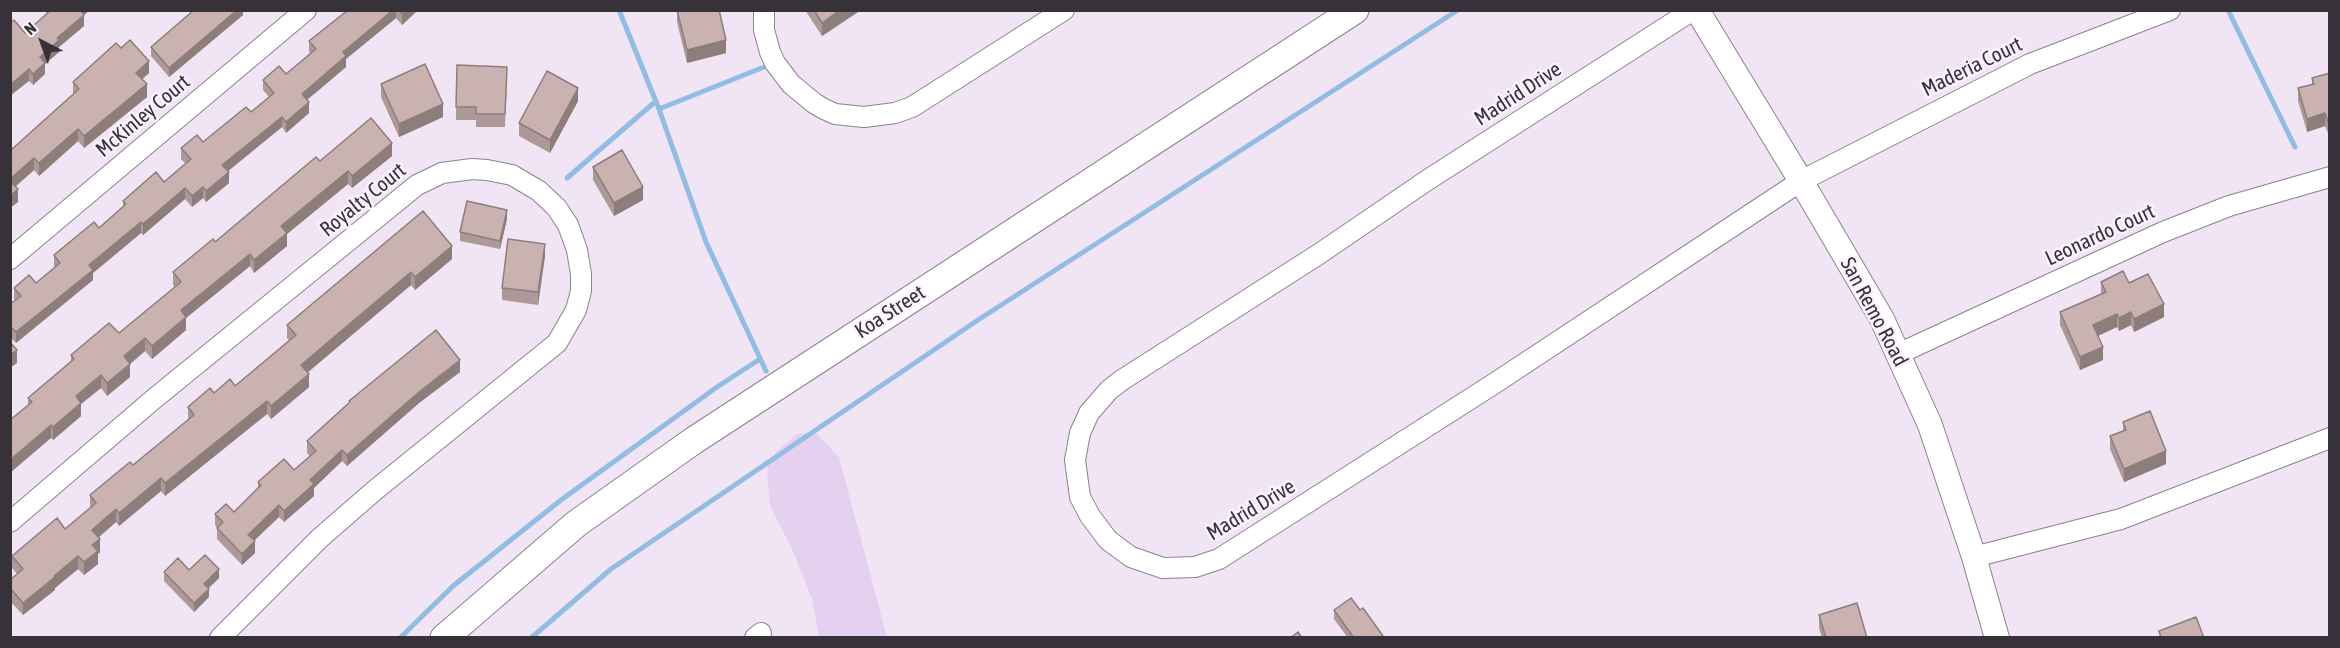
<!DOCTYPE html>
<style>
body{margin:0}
#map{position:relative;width:2340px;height:648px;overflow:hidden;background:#f0e4f5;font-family:"Asap Condensed",sans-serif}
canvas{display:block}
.frame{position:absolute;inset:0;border:12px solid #373239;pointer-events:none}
.north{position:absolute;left:12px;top:12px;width:60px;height:60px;-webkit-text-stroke:4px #faf3fe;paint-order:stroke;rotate:319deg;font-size:16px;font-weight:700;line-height:24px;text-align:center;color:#373239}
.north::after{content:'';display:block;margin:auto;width:21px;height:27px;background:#373239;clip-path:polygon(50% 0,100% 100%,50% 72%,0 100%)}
</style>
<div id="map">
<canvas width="2340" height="648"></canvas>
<div class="frame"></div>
<div class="north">N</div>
</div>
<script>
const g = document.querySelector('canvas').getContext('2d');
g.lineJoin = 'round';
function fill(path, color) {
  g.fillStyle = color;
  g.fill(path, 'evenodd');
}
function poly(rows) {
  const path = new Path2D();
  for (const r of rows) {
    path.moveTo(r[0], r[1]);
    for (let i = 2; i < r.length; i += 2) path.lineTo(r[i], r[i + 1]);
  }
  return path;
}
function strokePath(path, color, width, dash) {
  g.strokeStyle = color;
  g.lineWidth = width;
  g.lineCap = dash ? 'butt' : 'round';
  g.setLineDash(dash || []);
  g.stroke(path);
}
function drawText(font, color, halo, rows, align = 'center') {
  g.font = font + ' "Asap Condensed",sans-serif';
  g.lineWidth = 5;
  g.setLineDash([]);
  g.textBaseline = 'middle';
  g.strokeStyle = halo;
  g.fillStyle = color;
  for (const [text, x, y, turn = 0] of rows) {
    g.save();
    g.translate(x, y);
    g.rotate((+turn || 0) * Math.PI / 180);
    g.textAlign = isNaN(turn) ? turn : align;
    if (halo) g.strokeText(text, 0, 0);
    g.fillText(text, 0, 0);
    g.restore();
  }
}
fill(poly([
 [816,433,839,457,887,637,819,637,812,599,793,551,770,506,767,468,776,452,797,434]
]), '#e6d0f0');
strokePath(poly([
 [619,10,659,109,706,242,766,371],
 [2228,10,2295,147],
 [659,109,764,67],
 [567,178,656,101],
 [400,638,453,586,561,500,717,387,760,359],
 [531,638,611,569,978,320,1458,10]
]), '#93bce2', 5);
const minor = poly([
 [764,10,764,30,770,52,775,63,791,84,814,103,824,109,835,114,864,117,895,113,912,107,1064,10],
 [1693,10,1429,179,1319,254,1122,380,1109,390,1089,413,1080,433,1075,460,1080,497,1090,516,1108,540,1131,557,1163,568,1195,567,1219,559,1492,385,1801,181,2030,64,2170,10],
 [10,259,306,10],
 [1898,354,2163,232,2229,206,2330,177],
 [10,522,155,398,417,185,442,173,472,169,487,170,512,175,539,191,557,208,568,225,577,250,581,274,581,291,576,310,557,343,374,491,320,538,220,638],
 [1974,557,2121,519,2330,438],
 [755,638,761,633]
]);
const tertiary = poly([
 [1697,10,1801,181,1882,319,1930,425,1974,557,1997,638]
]);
const secondary = poly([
 [444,638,576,524,693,441,1355,10]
]);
strokePath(minor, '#8c8191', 22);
strokePath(tertiary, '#8c8191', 26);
strokePath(secondary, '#8c8191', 29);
strokePath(minor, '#fff', 20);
strokePath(tertiary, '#fff', 24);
strokePath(secondary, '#fff', 27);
fill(poly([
 [46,10,90,10,84,15,84,26,59,47,59,52,45,64,45,74,33,85,29,81,25,33,46,15],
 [243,10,243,15,169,77,151,56,151,47],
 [348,10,418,10,402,25,396,18,346,59,346,67,307,100,309,113,286,133,282,127,228,171,229,183,206,202,203,198,192,207,185,199,143,235,141,233,93,273,93,280,16,343,10,337,10,304,15,300,14,299,14,288,36,283,55,267,54,266,54,255,99,228,123,207,123,201,164,182,186,164,181,159,181,148,203,142,251,112,269,97,263,90,263,80,286,74,310,53,309,52,309,41],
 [677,10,726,53,687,63,677,22],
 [805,10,858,10,858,12,822,36],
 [121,48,149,73,142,79,147,97,84,148,78,141,39,176,34,170,15,187,18,202,10,208,10,149,11,150,73,94,73,82],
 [2330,73,2330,138,2325,126,2307,132,2298,101,2298,88,2312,84,2312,78],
 [507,80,505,127,476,127,476,120,456,120,456,107],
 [381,84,443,117,399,137,381,97],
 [578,101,550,153,519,136,519,123],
 [392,156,352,188,348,184,287,234,287,246,254,273,250,266,186,318,186,330,152,359,145,351,130,364,130,377,107,396,101,388,81,404,81,416,53,440,51,438,28,405,28,398,71,362,71,355,119,333,175,287,173,285,173,272,215,242,320,161],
 [593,167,643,200,614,216,593,180],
 [423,211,452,259,415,290,411,285,307,373,309,387,271,419,267,414,165,496,161,491,119,526,116,522,99,537,100,552,98,554,98,564,84,575,78,569,55,588,55,590,23,615,10,601,10,580,17,574,12,568,12,556,65,529,90,508,90,495,133,465,188,420,188,407,214,393,235,386,289,340,287,338,287,325],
 [507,219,500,249,460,241,460,232],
 [545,256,538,305,502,300,502,288],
 [2101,282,2129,283,2164,317,2134,332,2131,325,2119,331,2117,327,2098,336,2103,360,2080,370,2060,325,2060,312,2101,294],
 [460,372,419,403,347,466,342,461,314,488,314,496,284,522,279,517,254,541,255,553,242,565,217,539,217,528,215,525,215,514,234,512,258,488,258,482,294,470,310,456,307,453,307,441,349,403,349,401],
 [2123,422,2166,464,2124,482,2110,449,2110,436,2123,431],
 [189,570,219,578,209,588,209,597,194,612,164,581,164,572],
 [1334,610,1383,638,1348,638,1334,619],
 [1819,615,1867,638,1822,638,1819,628]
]), '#ad9997');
fill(poly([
 [79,10,90,10,84,15,84,26,59,47,59,52,45,64,45,74,33,85,33,74,40,57],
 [237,10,243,10,243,15,169,77,169,68],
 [393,10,396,10,396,18,346,59,346,67,302,104,302,94,343,52],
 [406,10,418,10,402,25,402,14],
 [840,10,858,10,858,12,822,36,822,23],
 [726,40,726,53,687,63,687,50],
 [149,61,149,73,136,85,136,73],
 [29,69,29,81,10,96,10,85],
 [147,84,147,97,84,148,84,136],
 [578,88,578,101,550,153,550,140],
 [309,102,309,113,286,133,286,122],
 [443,104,443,117,399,137,399,124],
 [2325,113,2325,126,2307,132,2307,119],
 [282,117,282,127,222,176,222,165],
 [78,129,78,141,39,176,39,163],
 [392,143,392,156,352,188,352,176],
 [34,158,34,170,10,191,10,179],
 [348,171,348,184,287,234,287,246,254,273,254,260,281,226],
 [229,172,229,183,206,202,206,191],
 [203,187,203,198,192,207,192,196],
 [643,187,643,200,614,216,614,203],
 [185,188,185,199,143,235,143,224],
 [18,189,18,202,10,208,10,196],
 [507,210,507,219,500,249,500,241],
 [141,222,141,233,93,273,93,280,16,343,16,332,89,265],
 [545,244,545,256,538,305,538,292],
 [452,246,452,259,415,290,415,277],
 [250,254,250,266,186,318,186,330,152,359,152,346,181,310],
 [411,272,411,285,301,378,301,365],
 [2164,304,2164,317,2134,332,2134,319],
 [2131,312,2131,325,2119,331,2119,318],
 [2117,314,2117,327,2093,338,2093,325],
 [145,338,145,351,130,364,130,377,107,396,107,383,124,356],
 [2103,347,2103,360,2080,370,2080,357],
 [17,350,17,363,10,368,10,355],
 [460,360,460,372,419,403,347,466,347,455,419,392],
 [309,374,309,387,271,419,271,406],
 [101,375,101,388,81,404,81,416,53,440,53,427,76,396],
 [267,401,267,414,165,496,165,483],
 [51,425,51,438,10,473,10,460],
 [342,450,342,461,314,488,314,496,284,522,284,511,310,480],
 [2166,451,2166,464,2124,482,2124,469],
 [161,478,161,491,119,526,119,513],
 [279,505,279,517,248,546,248,535],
 [116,509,116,522,92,543,92,530],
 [100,539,100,552,98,554,98,564,84,575,84,562,92,545],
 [255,541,255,553,242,565,242,554],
 [78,556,78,569,55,588,55,590,23,615,23,603],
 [219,569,219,578,204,592,204,584],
 [209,589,209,597,194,612,194,603]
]), '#8d7d7b');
const building = poly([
 [51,10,81,10,84,15,57,38,59,40,40,57,45,63,33,74,29,69,10,85,10,23,14,20,25,33,51,10],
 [194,10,237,10,169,68,151,47,194,10],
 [348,10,393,10,343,52,346,56,302,94,309,102,286,122,282,117,222,165,229,172,206,191,203,187,192,196,185,188,143,224,141,222,89,265,93,270,16,332,10,326,10,304,21,296,14,288,29,275,36,283,60,263,54,255,94,222,99,228,126,204,123,201,156,172,164,182,191,159,181,148,197,135,203,142,246,107,251,112,274,93,263,80,279,66,286,74,316,49,309,41,348,10],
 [399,10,406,10,402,14,399,10],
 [677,10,719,10,726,40,687,50,677,10],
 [814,10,840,10,822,23,814,10],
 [130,40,149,61,136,73,147,84,84,136,78,129,39,163,34,158,10,179,10,149,11,150,79,89,73,82,116,43,121,48,130,40],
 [425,64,443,104,399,124,381,84,425,64],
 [457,65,507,67,505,114,476,114,476,107,456,107,457,65],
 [547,71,578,88,550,140,519,123,547,71],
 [2330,73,2330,125,2329,125,2325,113,2307,119,2298,88,2314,84,2312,78,2330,73],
 [371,118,392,143,352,176,348,171,281,226,287,233,254,260,250,254,181,310,186,317,152,346,145,338,124,356,130,364,107,383,101,375,76,396,81,403,53,427,51,425,10,460,10,420,32,402,28,398,74,359,71,355,109,323,119,333,181,282,173,272,213,239,215,242,316,157,320,161,371,118],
 [622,150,643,187,614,203,593,167,622,150],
 [10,181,18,189,10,196,10,181],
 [467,201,507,210,500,241,460,232,467,201],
 [423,211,452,246,415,277,411,272,301,365,309,374,271,406,267,401,165,483,161,478,119,513,116,509,92,530,100,539,92,545,98,551,84,562,78,556,54,576,55,577,23,603,10,588,10,580,23,569,12,556,57,518,65,529,96,503,90,495,130,462,133,465,194,415,188,407,210,388,214,393,230,379,235,386,296,335,287,325,423,211],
 [508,239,545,244,538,292,502,288,508,239],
 [2123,271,2129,283,2148,274,2164,304,2134,319,2131,312,2119,318,2117,314,2093,325,2103,347,2080,357,2060,312,2106,292,2101,282,2123,271],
 [436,330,460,360,419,392,347,455,342,450,310,480,314,484,284,511,279,505,248,535,255,541,242,554,217,528,223,522,215,514,226,504,234,512,261,485,258,482,284,459,294,470,316,451,307,441,350,402,349,401,436,330],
 [10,342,17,350,10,355,10,342],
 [2150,411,2166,451,2124,469,2110,436,2126,430,2123,422,2150,411],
 [205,555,219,569,204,584,209,589,194,603,164,572,178,558,189,570,205,555],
 [1351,598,1360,610,1363,608,1383,636,1381,638,1354,638,1334,610,1351,598],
 [1857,603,1867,638,1826,638,1819,615,1857,603],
 [2196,617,2204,638,2161,638,2159,631,2196,617],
 [1298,632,1302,638,1290,638,1298,632]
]);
fill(building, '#c9b2b0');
strokePath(building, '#8d7d7b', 1.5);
drawText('21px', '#373239', '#faf3fe', [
 ["Maderia Court",1972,67,-26],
 ["Madrid Drive",1518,94,-33],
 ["McKinley Court",143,116,-40],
 ["Royalty Court",363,200,-39],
 ["Leonardo Court",2100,235,-25],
 ["Koa Street",890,312,-33],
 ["San Remo Road",1874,312,62],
 ["Madrid Drive",1251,510,-31]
]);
</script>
